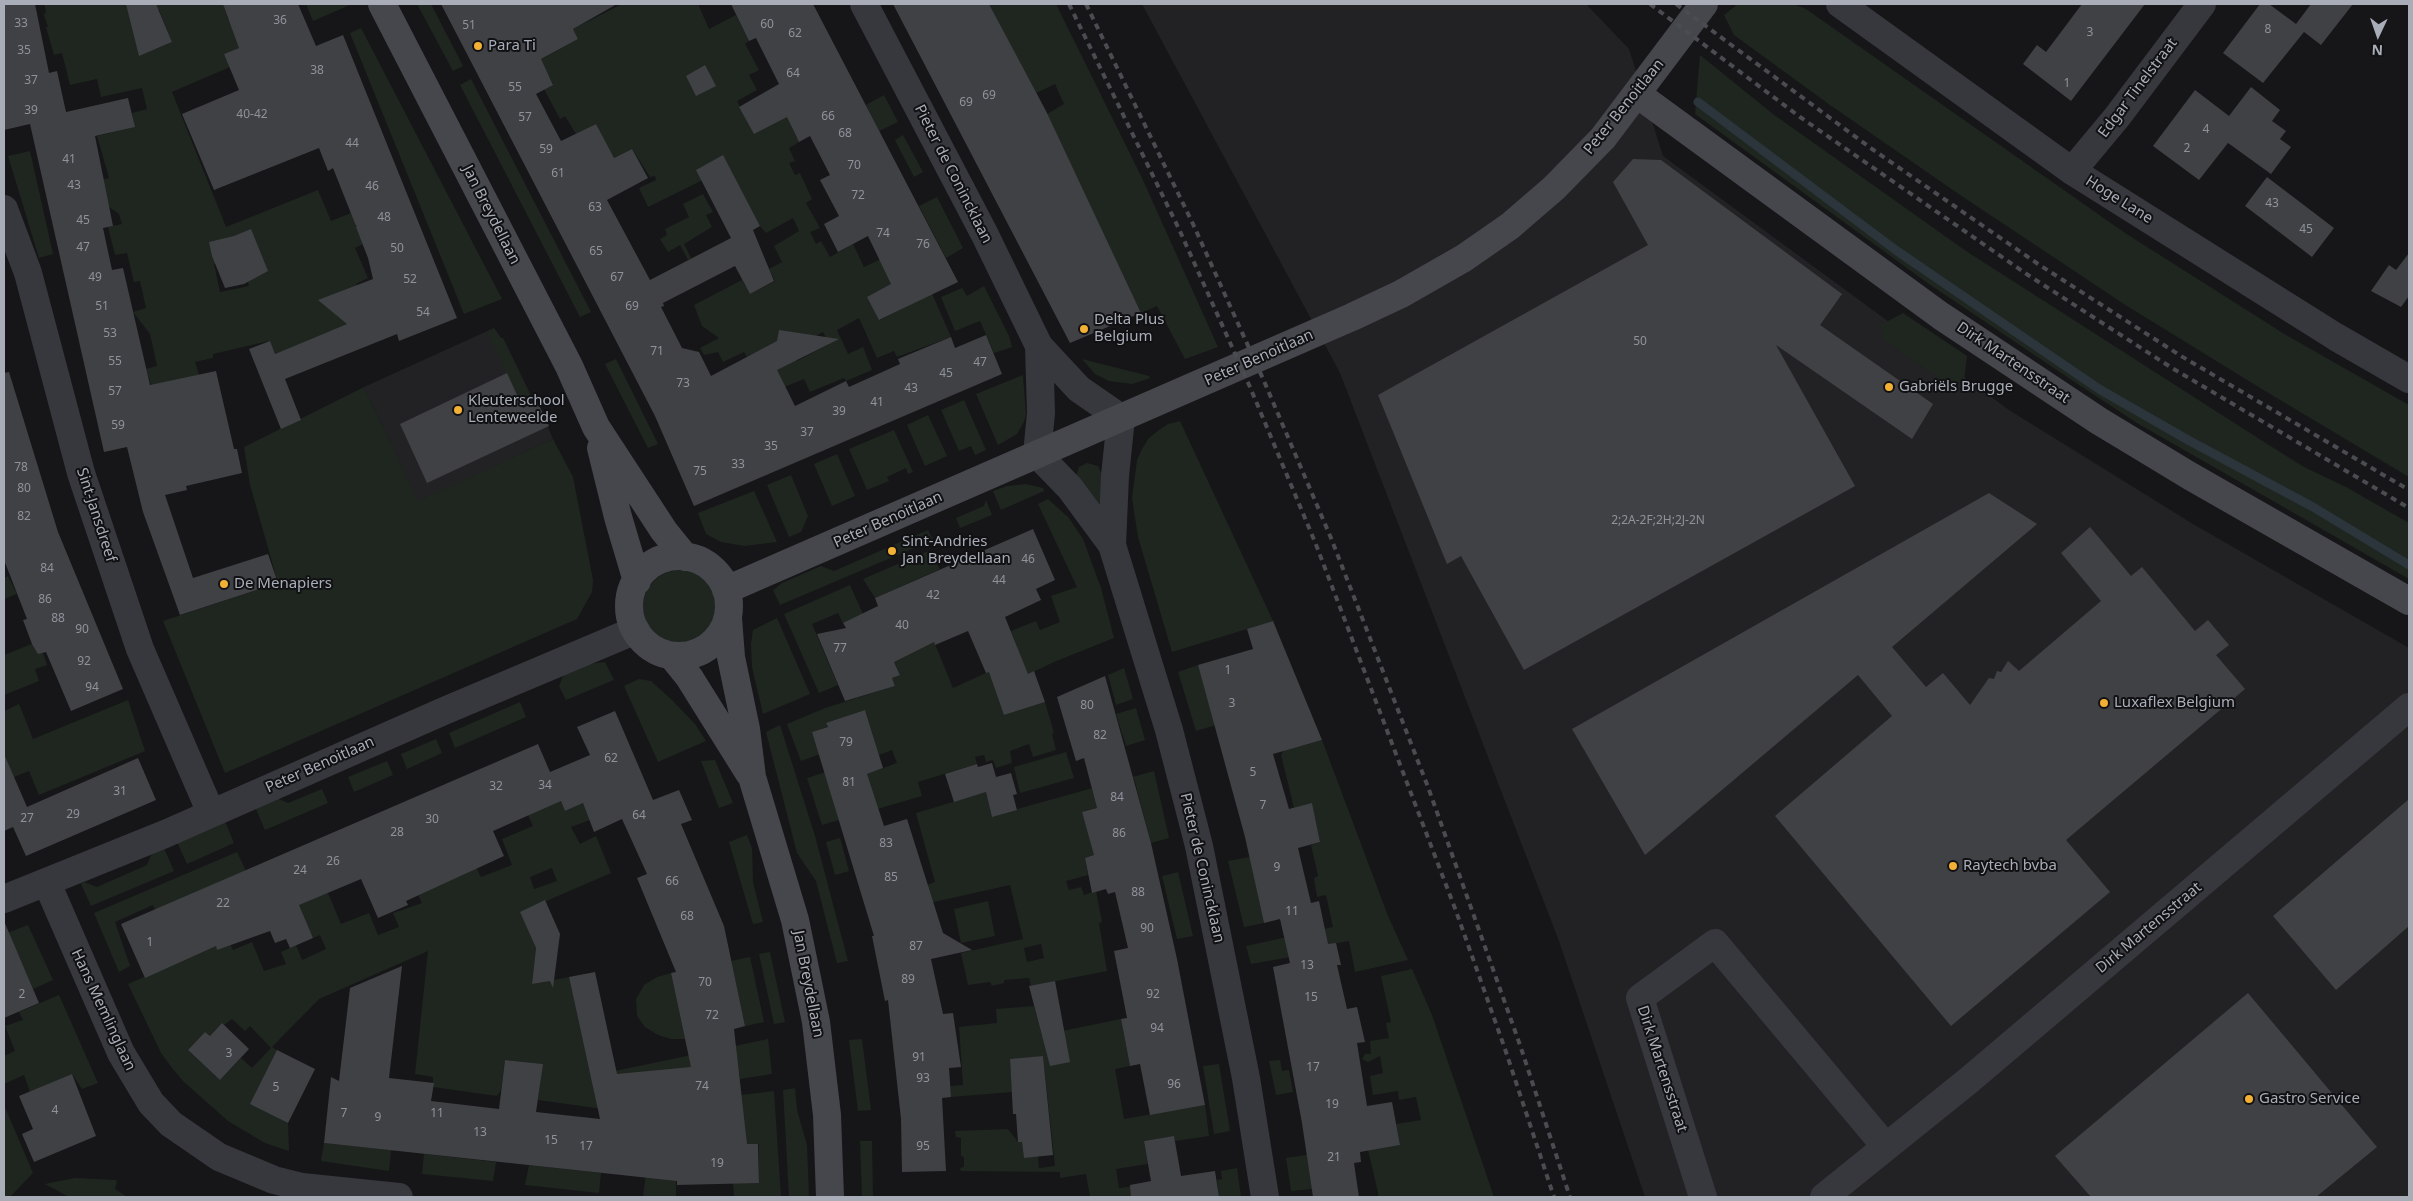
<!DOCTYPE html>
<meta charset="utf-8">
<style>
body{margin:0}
#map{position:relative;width:2413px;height:1201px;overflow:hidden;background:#161618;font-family:"Noto Sans",sans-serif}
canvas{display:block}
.frame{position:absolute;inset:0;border:5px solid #a8adb8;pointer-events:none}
.north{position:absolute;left:2353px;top:10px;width:50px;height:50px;-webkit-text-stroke:4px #111113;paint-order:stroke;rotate:183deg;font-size:14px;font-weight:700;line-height:20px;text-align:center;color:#a8adb8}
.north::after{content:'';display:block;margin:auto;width:18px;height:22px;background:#a8adb8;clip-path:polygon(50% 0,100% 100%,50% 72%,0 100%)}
</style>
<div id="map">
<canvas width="2413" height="1201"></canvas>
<div class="frame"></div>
<div class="north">N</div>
</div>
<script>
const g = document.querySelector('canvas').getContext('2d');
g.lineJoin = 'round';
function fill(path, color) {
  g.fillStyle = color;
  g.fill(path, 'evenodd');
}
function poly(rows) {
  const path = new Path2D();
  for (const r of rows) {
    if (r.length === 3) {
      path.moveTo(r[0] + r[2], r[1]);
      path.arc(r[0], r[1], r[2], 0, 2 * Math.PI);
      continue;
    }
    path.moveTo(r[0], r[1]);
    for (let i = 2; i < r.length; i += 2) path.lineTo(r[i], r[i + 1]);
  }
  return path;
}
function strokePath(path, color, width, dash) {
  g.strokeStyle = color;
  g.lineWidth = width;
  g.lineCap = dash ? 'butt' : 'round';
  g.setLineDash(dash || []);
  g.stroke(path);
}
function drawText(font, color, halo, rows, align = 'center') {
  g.font = font + ' "Noto Sans",sans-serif';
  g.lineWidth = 4;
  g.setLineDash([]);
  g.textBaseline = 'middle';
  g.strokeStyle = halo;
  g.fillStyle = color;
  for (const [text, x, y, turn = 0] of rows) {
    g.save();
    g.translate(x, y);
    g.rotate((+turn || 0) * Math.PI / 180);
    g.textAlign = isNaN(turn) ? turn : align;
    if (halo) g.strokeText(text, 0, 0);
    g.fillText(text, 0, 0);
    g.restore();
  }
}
fill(poly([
 [1142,4,1586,4,1629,49,1663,156,2009,410,2193,524,2409,648,2409,1197,1645,1197,1559,941,1340,373],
 [494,328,501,338,503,338,534,402,537,401,553,439,418,502,364,387]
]), '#222225');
fill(poly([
 [44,4,231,4,224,7,228,19,250,43,225,54,230,67,172,92,226,227,318,190,331,221,351,213,363,244,355,248,368,278,356,284,370,315,275,354,269,341,213,354,213,358,195,362,199,375,155,397,146,369,157,366,150,334,133,312,146,308,140,281,134,282,127,253,115,255,108,227,122,224,119,214,109,207,104,193,102,180,109,178,97,136,134,127,132,113,147,109,142,88,101,97,97,79,70,85,62,53,54,55,46,27,48,27,44,15,46,11],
 [159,10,172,42,156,49,143,17],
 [241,258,249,286,220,292,214,264],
 [306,4,349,4,350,5,313,21],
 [417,4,431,4,463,66,453,71],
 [622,4,698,4,709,29,736,15,749,41,745,44,759,70,749,75,757,90,737,101,747,121,788,116,794,126,792,128,799,142,789,148,795,161,789,163,795,175,800,173,812,199,806,203,820,228,810,232,816,244,821,241,830,257,853,244,864,267,881,259,896,282,868,297,880,320,921,299,927,282,951,337,897,357,894,351,877,358,859,318,837,330,848,354,863,347,872,370,846,381,844,378,810,392,804,379,777,390,750,355,747,357,744,352,723,362,718,352,704,355,700,348,719,338,702,326,694,305,742,280,750,294,775,281,769,269,782,262,774,246,799,231,793,218,766,233,760,226,734,177,717,173,648,207,639,188,656,180,655,176,650,177,632,149,604,163,602,136,596,124,576,134,565,116,560,119,544,89,553,84,540,60,578,39,573,29],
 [823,332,829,344,797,361,792,349],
 [989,4,1056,4,1142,178,1218,347,1185,359,1157,306,1141,313,1047,114,1064,104,1055,84,1036,93],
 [1738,4,1793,4,1806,9,2125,233,2286,335,2409,405,2409,477,2265,391,2127,306,1963,197,1830,105,1734,35,1724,15],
 [361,28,502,299,464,314,350,33],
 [1700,55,1773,114,1966,251,2261,440,2304,467,2346,487,2409,523,2409,579,2137,423,2073,381,1929,284,1695,114],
 [471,79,591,312,580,317,460,85],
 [884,95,898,122,879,131,866,105],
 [903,135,923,172,914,177,895,140],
 [30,151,53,254,39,258,8,156],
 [703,194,713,212,706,215,712,227,684,244,691,258,688,260,680,245,668,252,660,239,667,235,665,229,689,217,683,204],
 [937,197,963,248,946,258,919,206],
 [984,286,1009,336,1012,347,994,353,980,321,955,331,941,297,962,288,967,296],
 [1903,313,1967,356,1964,381,1950,385,1884,340,1881,325],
 [494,328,501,338,503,338,534,402,523,408,487,332],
 [616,359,658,444,648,448,605,364],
 [1082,359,1149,376,1150,378,1132,384,1109,381,1095,374],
 [1023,375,1026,414,1024,422,1017,434,998,445,976,394],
 [364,387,418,501,553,439,573,477,593,580,592,592,577,619,225,773,163,621,278,583,250,485,244,447],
 [964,400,986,450,975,455,971,446,959,451,941,410],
 [928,415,947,456,925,466,907,425],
 [1180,421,1273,621,1172,652,1138,537,1132,498,1137,460,1142,449,1149,438,1159,430,1168,424],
 [894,430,913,472,908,474,906,468,887,477,889,481,867,490,849,449],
 [837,454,855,496,832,506,814,464],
 [1087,463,1098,466,1104,479,1109,526,1076,477,1079,467],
 [791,475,808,516,801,532,789,537,767,485],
 [1026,484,1043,488,1044,491,1001,510,993,491,1007,486],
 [754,491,777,542,744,546,721,542,706,534,698,513],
 [1048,499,1069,518,1083,539,1101,588,1114,638,1054,662,1008,684,1004,715,1045,702,1054,733,1052,734,1056,750,1033,757,1029,744,1010,751,1012,763,996,768,993,760,986,762,984,755,975,757,977,764,918,782,922,796,822,825,807,778,826,772,867,774,897,763,892,750,879,755,865,710,826,724,828,727,812,732,820,754,801,761,787,724,825,708,895,686,892,678,900,674,894,662,926,622,953,688,986,673,1017,647,1011,631,1036,621,1040,630,1060,622,1051,596,1077,587,1038,504],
 [986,500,992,515,960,528,956,518,984,506],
 [928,530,933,540,780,605,773,590,782,583,821,566,834,571],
 [928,551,940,569,875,598,863,579],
 [680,607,37],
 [8,576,17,594,4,599,4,578],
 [850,585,885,663,866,672,845,622,843,623,838,613,812,624,838,685,819,693,784,614],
 [777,618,810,694,763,714,752,667,751,643,753,630],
 [39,641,47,665,35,669,39,681,4,695,4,655],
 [605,662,614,680,566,700,559,686,564,674,588,664],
 [1198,665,1216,725,1196,731,1178,672],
 [1124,668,1133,699,1116,705,1108,675],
 [639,679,651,681,672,700,695,724,706,741,658,762,624,686],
 [128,700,145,751,39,795,29,771,4,781,4,711,19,704,33,739],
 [520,702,526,717,455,748,449,733],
 [1136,708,1145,740,1126,746,1116,714],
 [780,725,815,836,848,961,837,963,816,881,797,853,766,732],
 [1297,735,1301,746,1322,740,1388,916,1408,960,1355,972,1349,941,1301,950,1302,955,1251,964,1246,946,1333,927,1326,895,1317,897,1314,878,1318,876,1311,845,1320,842,1312,804,1294,808,1281,755,1292,737],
 [436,739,442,753,407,769,401,754],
 [1066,752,1074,778,1020,793,1014,767],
 [715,760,733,803,719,808,701,761],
 [387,761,393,775,354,792,348,777],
 [1154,771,1169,838,1151,843,1134,778,1092,789,1097,808,1082,812,1096,855,1085,858,1088,875,1066,881,1069,890,1081,887,1084,895,1096,891,1102,922,1099,923,1107,971,1031,986,1029,978,1004,980,1004,983,992,986,990,982,968,985,961,953,1023,939,1010,885,885,913,927,885,935,882,916,813,986,792,992,816],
 [1041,944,1044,958,1027,962,1024,948],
 [322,789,328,803,265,830,255,807,277,798,288,803],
 [558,794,565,811,583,803,590,820,571,827,580,844,596,836,611,873,521,912,536,948,532,984,569,977,591,1076,768,1039,772,1074,740,1079,738,1066,743,1107,741,1095,774,1091,781,1197,734,1197,733,1183,759,1182,759,1144,676,1147,676,1197,643,1197,651,1134,603,1109,538,1100,542,1064,505,1060,501,1090,497,1096,433,1087,433,1077,415,1074,428,951,319,999,272,1047,285,1055,251,1104,288,1123,289,1151,265,1143,228,1121,184,1082,172,1068,161,1053,128,984,179,962,153,905,115,922,130,966,119,972,94,913,237,852,246,871,213,941,218,950,230,944,233,950,252,942,264,971,286,964,281,952,296,945,302,960,326,949,320,935,313,938,296,899,328,893,341,924,369,913,378,935,399,927,393,913,422,903,406,869,476,867,481,877,512,865,502,839,533,826,528,815],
 [552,868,557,881,534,889,530,877],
 [232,1019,245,1031,250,1026,271,1048,252,1068,241,1058,220,1080,188,1050,205,1032,210,1036,222,1023,224,1025],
 [225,821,234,843,187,864,177,842],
 [747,835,752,848,753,882,763,922,753,924,729,842],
 [840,838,849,871,835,875,826,842],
 [164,848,174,871,91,906,81,884,84,882,97,887,147,865,152,853],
 [1250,857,1264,923,1244,927,1228,861],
 [1178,872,1193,936,1177,939,1162,876],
 [988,901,995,936,961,943,954,909],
 [28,925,53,980,33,989,17,952,4,957,4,934],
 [770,952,785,1022,774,1024,759,954],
 [750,957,764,1022,745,1026,731,961],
 [1412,969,1432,1015,1494,1197,1379,1197,1368,1150,1400,1145,1396,1124,1421,1120,1416,1097,1399,1100,1398,1091,1373,1095,1370,1076,1383,1073,1380,1056,1368,1062,1362,1059,1365,1054,1371,1054,1370,1041,1389,1038,1386,1023,1391,1022,1381,976],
 [671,973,685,1039,671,1039,658,1035,645,1027,637,1016,636,999,644,985,657,977],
 [59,995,98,1083,82,1089,72,1074,30,1092,24,1075,4,1084,4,1056,15,1051,5,1026,23,1020,19,1012],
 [1034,1006,1042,1035,1121,1019,1130,1066,1115,1069,1124,1119,1205,1105,1209,1136,1175,1141,1174,1137,1168,1137,1144,1141,1148,1164,1116,1169,1119,1188,1134,1186,1137,1197,1090,1197,1086,1174,1060,1178,1060,1172,961,1171,960,1168,964,1167,964,1157,961,1156,961,1138,956,1137,955,1131,1008,1129,1018,1142,1022,1142,1024,1157,1038,1156,1039,1168,1055,1166,1043,1056,1010,1060,1012,1092,951,1097,950,1086,963,1085,959,1027,997,1023,996,1009],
 [862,1039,871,1110,858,1111,849,1040],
 [1280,1060,1282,1071,1289,1070,1293,1092,1276,1095,1269,1061],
 [1219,1064,1230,1131,1214,1134,1203,1066],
 [795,1088,797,1110,807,1145,809,1197,789,1197,783,1090],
 [4,1105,33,1173,10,1197,4,1197],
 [860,1141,872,1141,873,1197,862,1197],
 [324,1143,391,1150,389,1171,321,1161],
 [424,1154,496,1162,493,1181,422,1174],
 [1307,1155,1312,1189,1291,1191,1286,1158],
 [529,1165,601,1173,599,1193,525,1185],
 [1237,1168,1241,1197,1219,1197,1217,1180,1222,1179,1221,1171],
 [75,1178,115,1180,117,1181,115,1189,127,1197,69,1197,45,1184]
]), '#1e261f');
strokePath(poly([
 [1698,102,1897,251,2099,389,2188,440,2313,507,2409,565]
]), '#2c353c', 9);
fill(poly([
 [4,4,35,4,49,73,57,71,66,112,128,98,135,127,95,136,113,226,103,228,112,270,123,268,150,385,216,371,234,449,237,449,242,473,186,486,187,490,165,495,193,578,268,554,278,583,180,615,143,512,127,447,104,452,30,124,4,130],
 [126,4,156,4,172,42,139,56],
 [223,4,298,4,316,46,343,35,457,318,399,341,397,334,285,379,301,420,281,429,249,349,270,341,275,354,347,324,318,300,373,279,368,258,356,227,357,225,356,226,333,168,328,171,319,148,214,190,182,114,239,90,224,54,239,48],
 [441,4,617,4,573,29,578,39,541,59,553,85,536,94,561,141,596,124,614,158,632,149,648,178,607,200,650,280,731,238,696,170,723,155,760,226,753,230,774,281,750,294,735,266,663,303,664,306,661,307,682,348,699,352,711,376,777,341,779,330,839,339,777,370,795,406,846,381,849,387,900,364,898,359,951,337,955,348,986,335,1002,374,694,506,655,416],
 [731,4,813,4,958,282,879,320,867,297,891,284,868,236,838,252,824,224,839,216,820,180,830,175,810,136,799,142,787,117,754,134,739,107,779,84,756,38,749,41],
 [893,4,989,4,1046,111,1141,313,1070,343],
 [2082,4,2145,4,2071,101,2023,64,2037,45,2046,52],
 [2260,4,2269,4,2296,24,2311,4,2353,4,2321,45,2304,32,2263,83,2223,53],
 [705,65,716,86,696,96,686,76],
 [2251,87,2280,110,2272,121,2286,131,2280,139,2291,147,2271,174,2228,143,2199,180,2153,146,2195,90,2229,116],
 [1633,159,1661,160,1842,294,1820,325,1933,404,1912,439,1776,345,1855,486,1524,670,1461,556,1447,564,1378,395,1648,245,1613,182],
 [2267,177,2334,228,2312,257,2245,206],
 [251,229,268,271,244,284,225,288,212,256,209,242,234,236],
 [2409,253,2409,296,2401,307,2371,291,2389,265,2396,270],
 [9,372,58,532,123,689,71,711,46,652,38,654,32,644,23,620,27,619,4,560,4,373],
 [507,373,523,408,537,401,549,426,427,483,400,424],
 [1989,493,2037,524,1892,647,1926,687,1943,673,1970,705,1989,678,1994,679,1997,671,2001,672,2008,661,2019,671,2101,601,2061,553,2090,527,2131,576,2142,567,2195,631,2208,620,2229,645,2216,655,2245,689,2066,840,2110,892,1951,1026,1775,816,1892,716,1858,675,1645,855,1572,729],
 [1033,529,1055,580,1036,589,1041,600,1005,617,1028,674,1034,671,1045,702,1004,715,989,672,986,673,968,631,935,645,934,642,894,662,900,675,892,678,895,686,845,701,817,634,846,628,843,623,878,606,875,598],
 [1273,621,1322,740,1273,754,1289,809,1312,803,1320,842,1298,848,1311,903,1319,901,1328,944,1336,943,1341,965,1337,965,1347,1009,1357,1007,1365,1042,1357,1043,1367,1106,1392,1102,1400,1145,1360,1152,1361,1162,1354,1163,1359,1197,1313,1197,1302,1123,1273,967,1290,963,1280,919,1264,923,1245,837,1198,665,1253,649,1247,629],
 [1105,676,1151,843,1177,959,1205,1105,1150,1115,1140,1064,1130,1066,1121,1019,1127,1018,1114,951,1128,948,1115,892,1108,894,1106,889,1092,893,1085,858,1094,855,1082,812,1097,808,1084,758,1076,761,1057,697],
 [865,710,883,768,867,774,884,826,907,819,943,933,972,950,931,959,943,1014,953,1013,961,1067,949,1068,951,1097,942,1098,946,1171,902,1172,901,1119,888,1000,885,1001,872,936,874,936,812,732,828,727,826,723],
 [615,711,653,800,679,790,692,820,681,824,724,926,745,1026,734,1029,747,1144,758,1144,759,1183,677,1185,677,1181,324,1143,331,1077,339,1081,350,988,402,966,389,1078,434,1083,431,1101,499,1109,505,1060,543,1064,536,1112,600,1119,569,977,595,972,617,1074,691,1067,671,973,676,972,637,878,647,874,622,819,594,832,583,803,565,811,561,801,493,831,504,856,406,901,408,905,378,918,361,879,299,905,313,938,290,948,286,939,275,943,270,931,217,950,216,946,145,978,121,924,538,744,550,772,590,755,577,727],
 [4,754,27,807,138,758,156,800,26,856,13,827,4,831],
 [992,763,996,777,1011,773,1017,794,1013,795,1017,810,992,817,986,792,954,802,945,774,977,764,978,767],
 [2409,799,2409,926,2336,990,2273,916],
 [545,900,560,934,553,988,550,981,532,984,536,948,520,912],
 [4,921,39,1003,4,1018],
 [1055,981,1070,1062,1050,1066,1029,986],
 [2248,993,2377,1147,2316,1197,2091,1197,2055,1156],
 [222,1023,249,1049,220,1080,188,1050,205,1032,210,1036],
 [277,1050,315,1069,288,1123,250,1104],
 [1043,1056,1053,1155,1024,1158,1022,1142,1018,1142,1016,1114,1013,1114,1010,1059],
 [72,1074,96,1136,34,1162,22,1134,33,1129,19,1096],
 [1174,1136,1181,1176,1215,1171,1219,1197,1131,1197,1130,1185,1151,1181,1144,1141]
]), '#404145');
strokePath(poly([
 [864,4,985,235,1039,346,1079,389,1121,418,1115,476,1112,545,1169,730,1199,846,1246,1078,1265,1197],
 [1840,4,2072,171,2336,337,2409,379],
 [2072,171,2117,117,2202,4],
 [4,209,28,273,81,473,140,649,211,813],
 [1039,346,1041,413,1037,454,1070,488,1112,545],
 [47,883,121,1053,151,1103,171,1124,219,1157,274,1180,302,1187,399,1197],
 [4,899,165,834,444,711,636,630],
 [1703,1197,1640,998,1715,943,1886,1147],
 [1824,1197,1968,1081,2409,707]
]), '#37383d', 28);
strokePath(poly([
 [382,4,569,366,596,427,664,531,685,557],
 [1637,94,1941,316,2099,421,2190,476,2409,601],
 [601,448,618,517,637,581],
 [679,606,50],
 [726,590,1352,317,1401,294,1464,258,1510,226,1554,188,1603,138,1704,4],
 [728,618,731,657,746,729,752,777,795,920,816,1022,827,1115,830,1197],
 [672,656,689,677,749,773]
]), '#45474d', 28);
strokePath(poly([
 [1069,4,1179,229,1250,387,1315,542,1456,911,1505,1049,1554,1197],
 [1086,4,1193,224,1264,381,1331,538,1428,787,1520,1045,1570,1197],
 [1650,4,1800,117,2028,275,2172,368,2409,508],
 [1676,4,1872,149,2038,264,2181,356,2409,490]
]), '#4a4c52', 4, [6, 5]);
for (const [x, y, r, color] of [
 [478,46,5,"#f2b134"],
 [1084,329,5,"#f2b134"],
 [1889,387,5,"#f2b134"],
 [458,410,5,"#f2b134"],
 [892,551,5,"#f2b134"],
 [224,584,5,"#f2b134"],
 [2104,703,5,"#f2b134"],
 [1953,866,5,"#f2b134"],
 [2249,1099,5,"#f2b134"]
]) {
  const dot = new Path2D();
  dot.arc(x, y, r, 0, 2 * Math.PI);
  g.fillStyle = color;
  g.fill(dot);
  strokePath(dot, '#111113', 2);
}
drawText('12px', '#8e929b', null, [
 ["36",280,21],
 ["33",21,24],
 ["60",767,25],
 ["51",469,26],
 ["8",2268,30],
 ["3",2090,33],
 ["62",795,34],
 ["35",24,51],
 ["38",317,71],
 ["64",793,74],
 ["37",31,81],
 ["1",2067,84],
 ["55",515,88],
 ["69",989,96],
 ["69",966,103],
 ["39",31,111],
 ["40-42",252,115],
 ["66",828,117],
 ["57",525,118],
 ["4",2206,130],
 ["68",845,134],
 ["44",352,144],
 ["2",2187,149],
 ["59",546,150],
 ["41",69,160],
 ["70",854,166],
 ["61",558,174],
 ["43",74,186],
 ["46",372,187],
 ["72",858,196],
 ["43",2272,204],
 ["63",595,208],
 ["48",384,218],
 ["45",83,221],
 ["45",2306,230],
 ["74",883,234],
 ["76",923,245],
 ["47",83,248],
 ["50",397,249],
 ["65",596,252],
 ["49",95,278],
 ["67",617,278],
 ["52",410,280],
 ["51",102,307],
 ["69",632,307],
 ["54",423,313],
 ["53",110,334],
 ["50",1640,342],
 ["71",657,352],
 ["55",115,362],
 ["47",980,363],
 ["45",946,374],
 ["73",683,384],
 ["43",911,389],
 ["57",115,392],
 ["41",877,403],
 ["39",839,412],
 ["59",118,426],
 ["37",807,433],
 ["35",771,447],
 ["33",738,465],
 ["78",21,468],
 ["75",700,472],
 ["80",24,489],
 ["82",24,517],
 ["2;2A-2F;2H;2J-2N",1658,521],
 ["46",1028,560],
 ["84",47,569],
 ["44",999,581],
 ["42",933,596],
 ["86",45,600],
 ["88",58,619],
 ["40",902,626],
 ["90",82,630],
 ["77",840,649],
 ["92",84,662],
 ["1",1228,671],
 ["94",92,688],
 ["3",1232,704],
 ["80",1087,706],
 ["82",1100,736],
 ["79",846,743],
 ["62",611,759],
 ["5",1253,773],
 ["81",849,783],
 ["34",545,786],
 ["32",496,787],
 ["31",120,792],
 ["84",1117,798],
 ["7",1263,806],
 ["29",73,815],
 ["64",639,816],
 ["27",27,819],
 ["30",432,820],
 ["28",397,833],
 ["86",1119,834],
 ["83",886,844],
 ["26",333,862],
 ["9",1277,868],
 ["24",300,871],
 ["85",891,878],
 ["66",672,882],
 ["88",1138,893],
 ["22",223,904],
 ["11",1292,912],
 ["68",687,917],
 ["90",1147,929],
 ["1",150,943],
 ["87",916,947],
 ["13",1307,966],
 ["89",908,980],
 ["70",705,983],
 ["2",22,995],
 ["92",1153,995],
 ["15",1311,998],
 ["72",712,1016],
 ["94",1157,1029],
 ["3",229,1054],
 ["91",919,1058],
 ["17",1313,1068],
 ["93",923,1079],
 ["96",1174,1085],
 ["74",702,1087],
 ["5",276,1088],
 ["19",1332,1105],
 ["4",55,1111],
 ["7",344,1114],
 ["11",437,1114],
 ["9",378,1118],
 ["13",480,1133],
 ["15",551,1141],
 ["17",586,1147],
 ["95",923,1147],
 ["21",1334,1158],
 ["19",717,1164]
]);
drawText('15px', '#a8adb8', '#111113', [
 ["Para Ti",488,46],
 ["Delta Plus",1094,320],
 ["Belgium",1094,337],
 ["Gabriëls Brugge",1899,387],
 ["Kleuterschool",468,401],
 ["Lenteweelde",468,418],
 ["Sint-Andries",902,542],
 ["Jan Breydellaan",902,559],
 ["De Menapiers",234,584],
 ["Luxaflex Belgium",2114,703],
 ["Raytech bvba",1963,866],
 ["Gastro Service",2259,1099]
], 'left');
drawText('15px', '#a8adb8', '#111113', [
 ["Edgar Tinelstraat",2138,88,-53],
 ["Peter Benoitlaan",1624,107,-51],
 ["Pieter de Conincklaan",953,174,63],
 ["Hoge Lane",2119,200,32],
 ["Jan Breydellaan",491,215,63],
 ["Peter Benoitlaan",1259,358,-24],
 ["Dirk Martensstraat",2013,363,34],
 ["Sint-Jansdreef",96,515,72],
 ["Peter Benoitlaan",888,520,-24],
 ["Peter Benoitlaan",320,765,-24],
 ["Pieter de Conincklaan",1202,868,77],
 ["Dirk Martensstraat",2149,928,-40],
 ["Jan Breydellaan",808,984,79],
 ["Hans Memlinglaan",103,1010,65],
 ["Dirk Martensstraat",1662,1069,72]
]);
</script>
